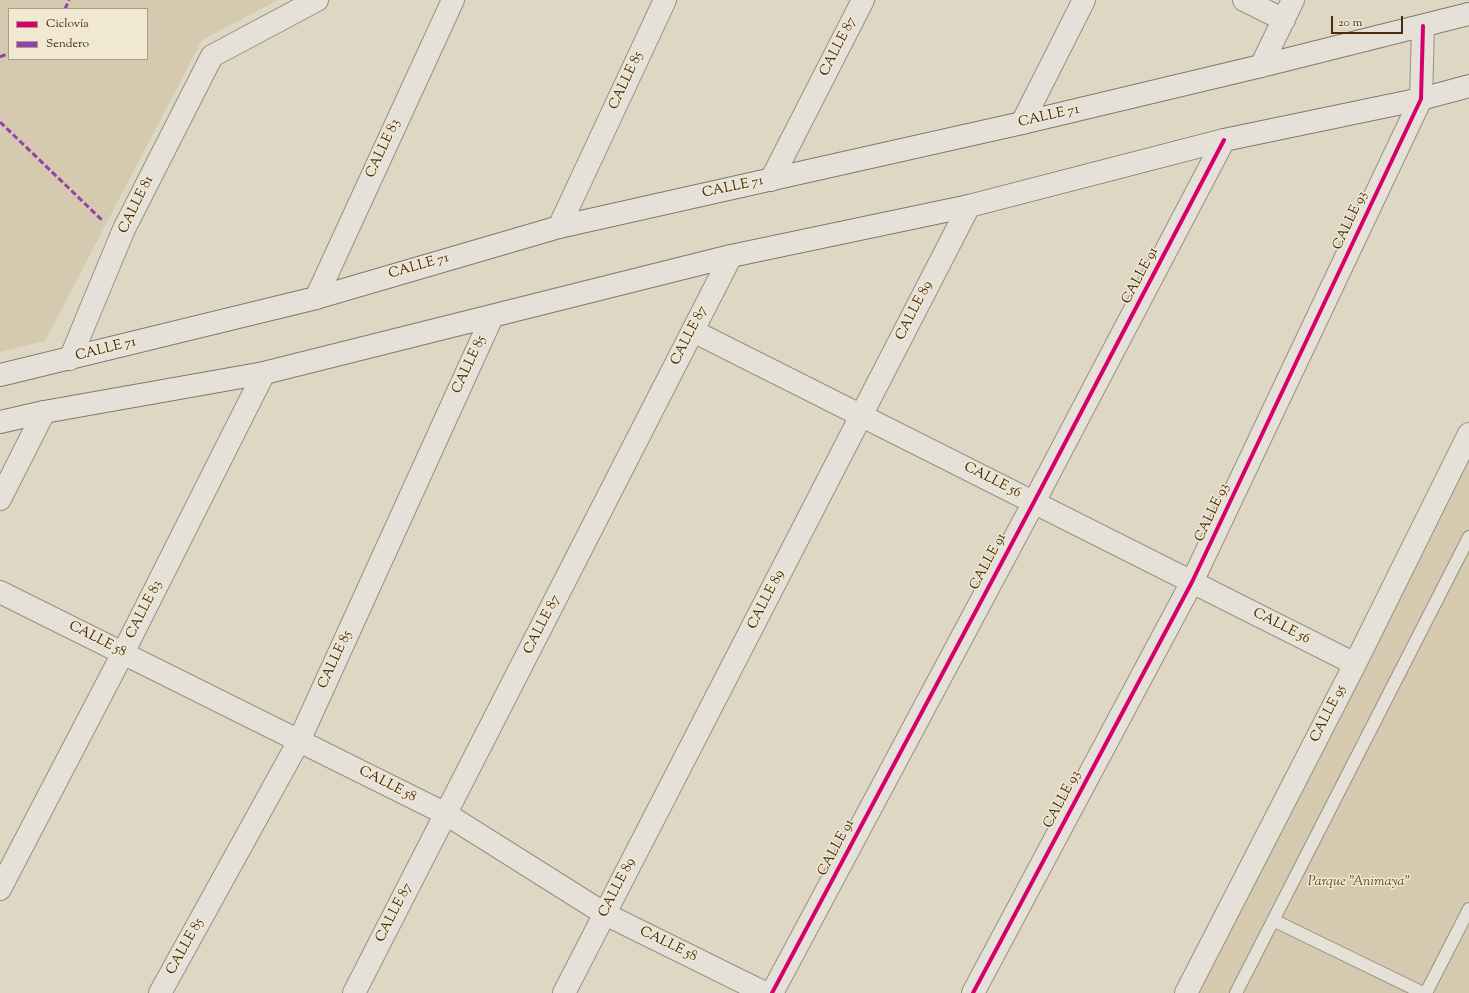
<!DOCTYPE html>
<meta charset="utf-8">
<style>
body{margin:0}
#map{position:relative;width:1469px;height:993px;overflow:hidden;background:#ded7c4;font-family:"Sorts Mill Goudy",serif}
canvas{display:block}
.legend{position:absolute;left:8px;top:8px;width:140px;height:52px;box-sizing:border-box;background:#f0e8d2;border:1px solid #ad9c84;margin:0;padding:5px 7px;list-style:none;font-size:12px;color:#482b10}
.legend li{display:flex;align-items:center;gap:8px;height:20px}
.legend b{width:20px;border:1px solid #ad9c84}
.scale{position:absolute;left:1331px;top:16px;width:72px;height:18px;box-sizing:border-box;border:2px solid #482b10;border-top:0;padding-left:5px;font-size:12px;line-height:14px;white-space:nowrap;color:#482b10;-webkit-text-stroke:3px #f0e8d2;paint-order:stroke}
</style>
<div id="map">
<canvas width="1469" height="993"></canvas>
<ul class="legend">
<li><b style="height:5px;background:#d6006c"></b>Ciclovía</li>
<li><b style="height:5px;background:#8e44ad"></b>Sendero</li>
</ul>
<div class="scale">20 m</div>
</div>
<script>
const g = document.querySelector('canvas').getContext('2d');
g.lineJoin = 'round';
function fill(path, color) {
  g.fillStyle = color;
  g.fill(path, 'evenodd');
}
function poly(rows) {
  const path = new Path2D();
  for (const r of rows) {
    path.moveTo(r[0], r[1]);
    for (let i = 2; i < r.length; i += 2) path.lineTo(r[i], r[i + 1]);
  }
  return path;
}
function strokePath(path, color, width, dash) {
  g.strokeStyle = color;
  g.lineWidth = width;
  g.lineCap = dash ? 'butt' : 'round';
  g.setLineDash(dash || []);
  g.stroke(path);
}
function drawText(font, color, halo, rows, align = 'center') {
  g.font = font + ' "Sorts Mill Goudy",serif';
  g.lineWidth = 3;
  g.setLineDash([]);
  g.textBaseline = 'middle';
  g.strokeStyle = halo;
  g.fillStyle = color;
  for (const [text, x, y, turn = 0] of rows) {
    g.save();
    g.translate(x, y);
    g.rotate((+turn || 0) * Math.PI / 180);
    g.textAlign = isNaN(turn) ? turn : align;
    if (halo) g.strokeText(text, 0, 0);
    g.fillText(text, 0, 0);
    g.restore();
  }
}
fill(poly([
 [0,0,278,0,202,40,45,341,0,352],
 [9,9,147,9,147,59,9,59],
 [1469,425,1469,993,1181,993]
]), '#d5c9af');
const lane = poly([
 [1273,920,1423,993],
 [1236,993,1469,537],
 [1426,993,1469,909]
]);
const street = poly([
 [1244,0,1284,20],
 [1261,66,1293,0],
 [1022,123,1084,0],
 [771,180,863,0],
 [559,227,665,0],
 [316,298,453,0],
 [693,331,1355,664],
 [70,359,124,229,212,56,317,0],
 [0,499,44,412],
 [0,592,446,814,605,914,765,993],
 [0,889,123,653,264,373],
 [160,993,299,741,492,317],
 [354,993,731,256],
 [564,993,969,206],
 [772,993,1034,502,1224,140],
 [973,993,1192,582,1421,99,1423,26],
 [1186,993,1355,664,1469,434]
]);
const secondary = poly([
 [0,375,316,298,559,227,1022,123,1261,66,1469,14],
 [0,422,44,412,264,373,731,256,969,206,1224,140,1421,99,1469,86]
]);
strokePath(lane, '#989082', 14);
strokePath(street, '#989082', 24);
strokePath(secondary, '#82796b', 24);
strokePath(lane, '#e5e1d8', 12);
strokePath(street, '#e5e1d8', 22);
strokePath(secondary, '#e5e1d8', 22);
strokePath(poly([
 [65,9,69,0],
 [0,57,9,53],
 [0,122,103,221]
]), '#8e44ad', 3, [6, 3]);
strokePath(poly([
 [772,993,1034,502,1224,140],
 [973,993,1192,582,1421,99,1423,26]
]), '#d6006c', 4);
drawText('14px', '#482b10', '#f0e8d2', [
 ["CALLE 87",839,47,-63],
 ["CALLE 85",627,81,-65],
 ["CALLE 71",1049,117,-13],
 ["CALLE 83",384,149,-65],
 ["CALLE 71",733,188,-12],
 ["CALLE 81",137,205,-64],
 ["CALLE 93",1351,221,-65],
 ["CALLE 71",419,267,-16],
 ["CALLE 91",1141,276,-62],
 ["CALLE 89",915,311,-63],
 ["CALLE 87",690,336,-63],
 ["CALLE 71",106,350,-14],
 ["CALLE 85",470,365,-65],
 ["CALLE 56",992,481,27],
 ["CALLE 93",1213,513,-65],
 ["CALLE 91",989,562,-62],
 ["CALLE 89",767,600,-63],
 ["CALLE 83",145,610,-63],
 ["CALLE 87",543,625,-63],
 ["CALLE 56",1281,627,27],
 ["CALLE 58",97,640,27],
 ["CALLE 85",336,660,-65],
 ["CALLE 95",1329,714,-63],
 ["CALLE 58",387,785,27],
 ["CALLE 93",1063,800,-62],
 ["CALLE 91",837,848,-62],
 ["CALLE 89",618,888,-63],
 ["CALLE 87",395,913,-63],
 ["CALLE 58",668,945,26],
 ["CALLE 85",186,947,-61]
]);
drawText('italic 14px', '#63482c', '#f0e8d2', [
 ["Parque \"Animaya\"",1359,883]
]);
</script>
